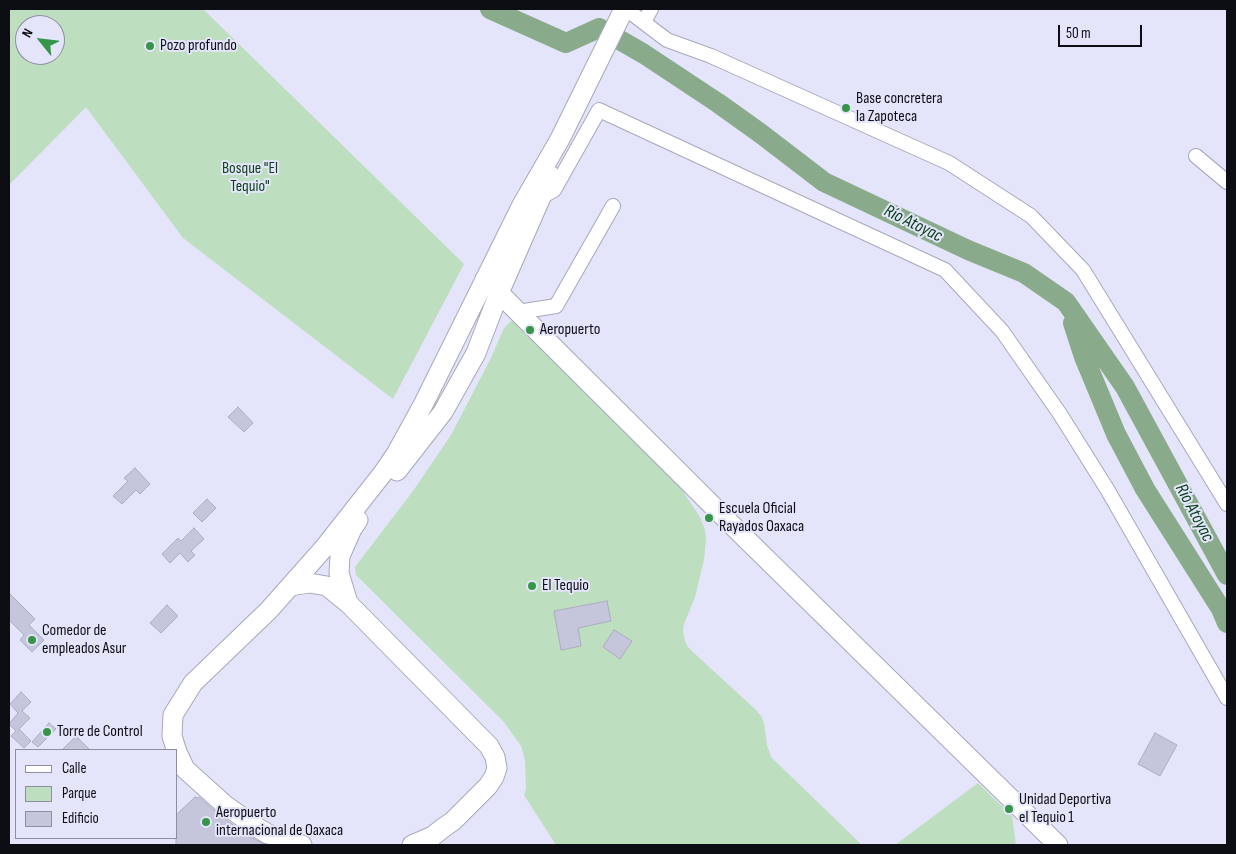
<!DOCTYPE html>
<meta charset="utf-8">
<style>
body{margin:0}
#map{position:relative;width:1236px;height:854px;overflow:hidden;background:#e4e5fa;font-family:"Sofia Sans Condensed",sans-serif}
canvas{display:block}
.frame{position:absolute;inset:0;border:10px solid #0d0d14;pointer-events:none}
.legend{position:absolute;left:15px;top:749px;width:162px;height:90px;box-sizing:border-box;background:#e4e5fa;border:1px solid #8e8f9e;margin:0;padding:6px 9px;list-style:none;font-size:15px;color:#0d0d14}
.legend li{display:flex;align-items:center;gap:10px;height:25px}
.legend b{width:25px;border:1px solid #8e8f9e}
.north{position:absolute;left:15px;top:15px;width:50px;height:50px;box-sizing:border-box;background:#e4e5fa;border:1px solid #8e8f9e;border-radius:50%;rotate:299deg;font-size:14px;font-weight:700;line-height:20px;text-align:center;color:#0d0d14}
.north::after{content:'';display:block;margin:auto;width:18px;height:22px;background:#369549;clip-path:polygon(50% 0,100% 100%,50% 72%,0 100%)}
.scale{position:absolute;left:1058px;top:25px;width:84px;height:22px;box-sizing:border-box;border:2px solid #0d0d14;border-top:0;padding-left:6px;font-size:15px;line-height:18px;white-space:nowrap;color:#0d0d14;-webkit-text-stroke:4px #e4e5fa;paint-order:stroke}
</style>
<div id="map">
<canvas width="1236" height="854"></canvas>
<div class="frame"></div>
<ul class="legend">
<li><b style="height:6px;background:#fff"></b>Calle</li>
<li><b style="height:14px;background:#bddebf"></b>Parque</li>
<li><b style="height:14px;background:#c5c6db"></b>Edificio</li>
</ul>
<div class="north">N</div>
<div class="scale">50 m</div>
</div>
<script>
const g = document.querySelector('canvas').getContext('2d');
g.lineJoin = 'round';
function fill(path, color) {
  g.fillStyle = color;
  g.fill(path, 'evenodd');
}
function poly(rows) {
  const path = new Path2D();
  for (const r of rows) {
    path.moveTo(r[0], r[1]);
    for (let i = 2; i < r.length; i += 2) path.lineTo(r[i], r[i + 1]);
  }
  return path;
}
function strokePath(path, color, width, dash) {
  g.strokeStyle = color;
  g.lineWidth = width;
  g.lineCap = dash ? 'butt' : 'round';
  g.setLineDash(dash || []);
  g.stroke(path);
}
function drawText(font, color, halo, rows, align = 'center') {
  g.font = font + ' "Sofia Sans Condensed",sans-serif';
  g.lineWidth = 4;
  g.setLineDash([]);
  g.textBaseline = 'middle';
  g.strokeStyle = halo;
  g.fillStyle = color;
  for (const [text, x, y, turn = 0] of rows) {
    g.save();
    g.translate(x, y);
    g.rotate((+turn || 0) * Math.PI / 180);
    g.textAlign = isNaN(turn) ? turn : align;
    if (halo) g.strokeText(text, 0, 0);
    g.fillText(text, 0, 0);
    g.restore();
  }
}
fill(poly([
 [9,9,203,9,464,264,393,399,183,238,86,107,9,185],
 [25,25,55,25,55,55,25,55],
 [515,317,681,484,684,493,700,517,705,530,706,539,704,560,695,597,684,624,683,631,685,641,688,647,694,653,756,710,761,716,764,723,767,745,771,757,862,845,556,845,524,795,526,789,525,760,521,746,504,722,356,575,355,567,413,491,451,435,490,360,504,328],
 [978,783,1012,816,1016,845,895,845]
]), '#bddebf');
strokePath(poly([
 [490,9,566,43,599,28,644,54,718,103,760,133,824,182,968,250,1024,273,1066,302,1125,387,1227,575],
 [1073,323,1084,357,1116,434,1145,489,1221,609,1227,623]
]), '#89ab8c', 20);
const building = poly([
 [238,407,253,423,244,432,228,417,238,407],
 [135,468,150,484,140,494,136,490,122,504,113,496,128,481,124,478,135,468],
 [207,499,216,508,202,522,193,513,207,499],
 [194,528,204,539,191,551,195,555,188,562,180,553,170,563,162,554,178,538,181,541,194,528],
 [9,593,35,619,29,625,44,640,32,652,20,640,24,635,9,620,9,593],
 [607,601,611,621,578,628,581,646,561,650,554,611,607,601],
 [167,605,178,616,161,633,150,623,167,605],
 [614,630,632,641,620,659,603,647,614,630],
 [21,692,31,702,22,711,30,718,19,729,31,741,24,748,11,736,16,731,9,724,18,713,10,704,21,692],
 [49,723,56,729,38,747,32,742,49,723],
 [1155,733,1177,745,1160,776,1138,764,1155,733],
 [76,736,90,750,62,750,76,736],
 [195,797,197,798,199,797,218,814,252,838,266,845,176,845,176,815,195,797]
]);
fill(building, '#c5c6db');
strokePath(building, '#abadc1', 1);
const street = poly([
 [626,9,667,40,711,56,949,163,1031,216,1083,270,1227,504],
 [644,22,651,9],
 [1196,156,1227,182],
 [541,197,554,190,599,110,945,270,1002,331,1060,414,1107,489,1227,698],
 [518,312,556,306,613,206]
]);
const secondary = poly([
 [485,279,740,533,1058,845],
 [397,471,443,412,476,353,499,293,541,197,550,175],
 [290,586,309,583,327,586,348,603,489,746,495,757,497,768,494,777,488,786,453,821,443,828,433,836,412,845],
 [348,603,339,573,340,556,352,529,358,520],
 [302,845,268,834,258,828,225,805,185,769,177,752,172,736,173,715,193,683,269,610,324,548,383,473,396,454,424,403,522,205,560,139,624,9]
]);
strokePath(street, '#a6a8bb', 16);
strokePath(secondary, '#a6a8bb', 21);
strokePath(street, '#fff', 14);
strokePath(secondary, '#fff', 19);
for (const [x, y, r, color] of [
 [150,46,5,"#369549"],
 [846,108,5,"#369549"],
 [530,330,5,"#369549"],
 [709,518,5,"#369549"],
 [532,586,5,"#369549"],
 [32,640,5,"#369549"],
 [47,732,5,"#369549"],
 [1009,809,5,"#369549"],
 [206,822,5,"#369549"]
]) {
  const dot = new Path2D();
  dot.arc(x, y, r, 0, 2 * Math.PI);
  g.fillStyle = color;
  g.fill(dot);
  strokePath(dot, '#e4e5fa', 2);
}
drawText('16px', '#0d0d14', '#e4e5fa', [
 ["Pozo profundo",160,46],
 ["Base concretera",856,99],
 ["la Zapoteca",856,117],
 ["Aeropuerto",540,330],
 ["Escuela Oficial",719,509],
 ["Rayados Oaxaca",719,527],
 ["El Tequio",542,586],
 ["Comedor de",42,631],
 ["empleados Asur",42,649],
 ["Torre de Control",57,732],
 ["Unidad Deportiva",1019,800],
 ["el Tequio 1",1019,818],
 ["Aeropuerto",216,813],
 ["internacional de Oaxaca",216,831]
], 'left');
drawText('16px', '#0d4219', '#e4e5fa', [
 ["Bosque \"El",250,169],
 ["Tequio\"",250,187]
]);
drawText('italic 18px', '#063e15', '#e4e5fa', [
 ["Río Atoyac",913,224,26],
 ["Río Atoyac",1194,513,62]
]);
</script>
